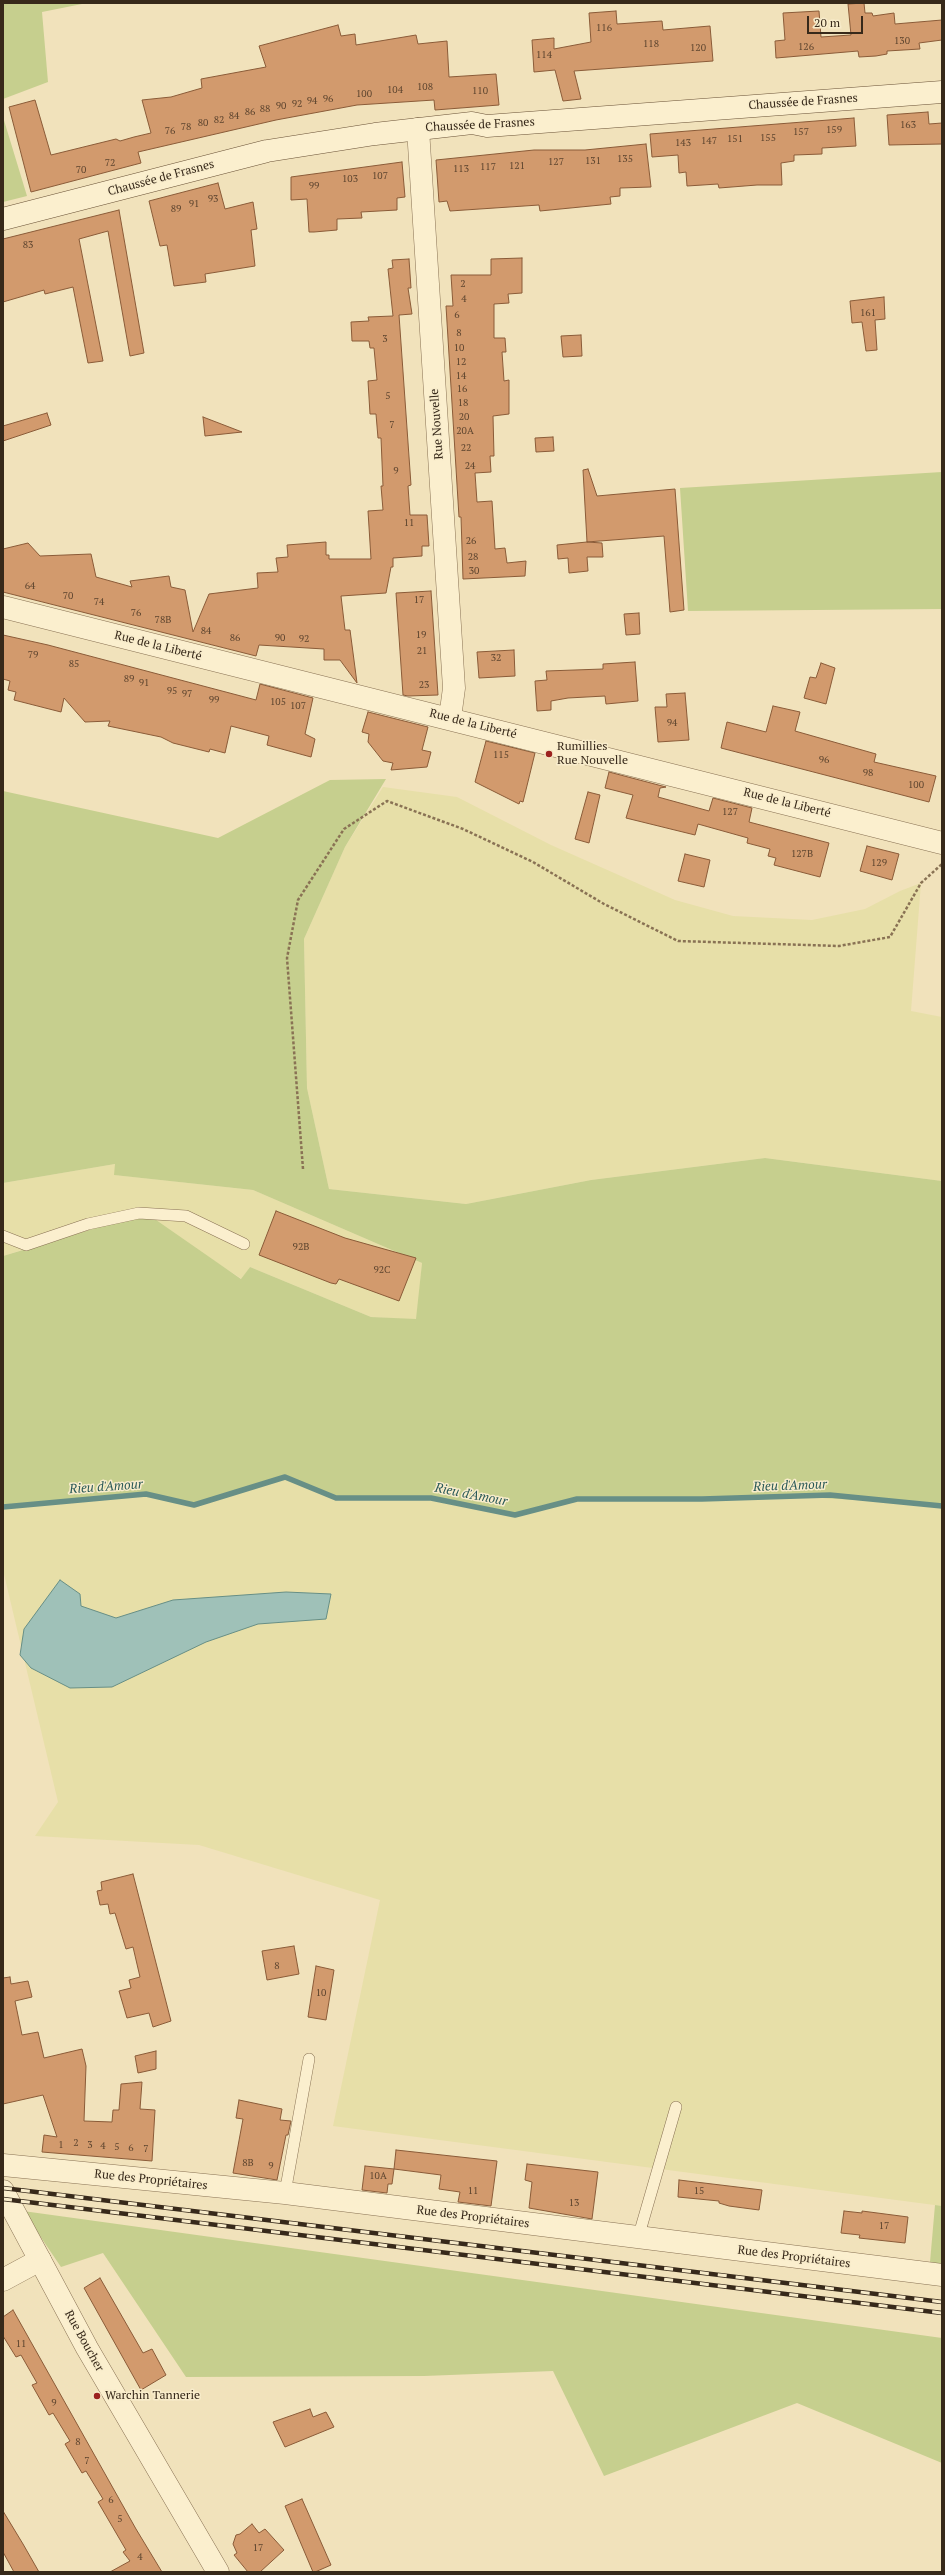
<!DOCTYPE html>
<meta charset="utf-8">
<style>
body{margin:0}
#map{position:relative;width:945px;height:2575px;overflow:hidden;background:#f1e2bb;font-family:"PT Serif",serif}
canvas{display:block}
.frame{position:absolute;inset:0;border:4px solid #37291a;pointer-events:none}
.scale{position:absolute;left:807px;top:16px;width:56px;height:18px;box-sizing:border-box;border:2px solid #37291a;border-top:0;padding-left:5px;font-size:12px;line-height:14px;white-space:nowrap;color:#37291a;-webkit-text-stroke:3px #f8eccb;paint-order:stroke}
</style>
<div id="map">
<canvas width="945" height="2575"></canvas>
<div class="frame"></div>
<div class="scale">20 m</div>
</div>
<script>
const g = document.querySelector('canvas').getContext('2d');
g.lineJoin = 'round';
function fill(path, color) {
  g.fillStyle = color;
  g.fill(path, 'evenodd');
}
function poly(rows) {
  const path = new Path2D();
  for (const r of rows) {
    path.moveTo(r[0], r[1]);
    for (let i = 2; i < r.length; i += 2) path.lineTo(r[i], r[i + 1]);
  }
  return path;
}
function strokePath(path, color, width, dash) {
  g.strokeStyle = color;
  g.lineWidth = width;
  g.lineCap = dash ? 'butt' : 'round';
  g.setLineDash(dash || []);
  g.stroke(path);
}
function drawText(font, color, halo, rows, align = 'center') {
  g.font = font + ' "PT Serif",serif';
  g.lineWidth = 3;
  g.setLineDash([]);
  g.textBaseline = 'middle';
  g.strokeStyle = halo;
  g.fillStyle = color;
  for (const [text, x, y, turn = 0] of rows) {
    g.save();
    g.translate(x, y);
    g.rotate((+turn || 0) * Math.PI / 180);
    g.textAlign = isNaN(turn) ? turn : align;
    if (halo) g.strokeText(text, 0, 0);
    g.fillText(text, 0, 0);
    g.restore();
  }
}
fill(poly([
 [383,787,457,797,551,845,675,900,733,916,812,920,865,909,900,891,921,883,911,1011,942,1017,942,1181,765,1158,591,1180,466,1204,329,1189,307,1088,304,939,345,847],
 [115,1164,115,1175,253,1190,422,1263,417,1320,371,1317,250,1267,242,1279,139,1213,3,1256,3,1183],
 [285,1477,336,1498,424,1498,515,1515,577,1499,830,1495,942,1505,942,2206,333,2126,380,1900,199,1845,35,1836,58,1802,3,1570,3,1507,146,1494,194,1505]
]), '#e7dfa8');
fill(poly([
 [3,3,87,3,42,12,48,82,3,99],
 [3,117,27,196,3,202],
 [942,472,942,609,688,611,680,488],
 [386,779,345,847,304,939,307,1088,329,1189,466,1204,591,1180,765,1158,942,1181,942,1505,788,1496,577,1499,515,1515,424,1498,336,1498,285,1477,194,1505,146,1494,3,1507,3,1256,146,1213,241,1279,250,1267,371,1317,416,1319,422,1263,253,1190,114,1175,115,1164,3,1183,3,791,218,838,330,780],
 [935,2205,942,2206,942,2285,928,2285],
 [23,2211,942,2338,942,2463,797,2403,604,2476,553,2371,424,2376,186,2377,103,2253,61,2267]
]), '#c6cf8e');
const water = poly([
 [60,1580,80,1594,81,1606,116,1618,173,1600,286,1592,331,1594,326,1619,258,1624,206,1642,112,1687,70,1688,31,1668,20,1655,24,1629,60,1580]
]);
fill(water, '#9fc1b8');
strokePath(water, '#678f86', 1);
strokePath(poly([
 [3,1507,146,1494,194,1505,285,1477,336,1498,431,1498,515,1515,577,1499,702,1499,830,1495,942,1506]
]), '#678f86', 5.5);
const building = poly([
 [864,3,865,13,872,13,873,16,894,13,895,24,942,20,942,40,919,43,920,49,887,51,887,54,876,56,859,57,858,51,776,58,775,41,785,40,783,13,819,11,821,37,851,35,848,4,864,3],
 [616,11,617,24,662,21,663,30,710,26,713,61,574,71,581,99,563,101,555,70,534,72,532,40,554,38,554,49,591,42,589,13,616,11],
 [338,25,341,36,355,34,356,45,416,35,418,44,447,41,449,77,496,74,499,105,435,110,434,100,357,105,276,120,138,152,141,163,31,192,9,107,35,100,51,155,116,139,120,141,134,137,151,133,142,100,171,97,202,88,201,79,266,67,259,46,338,25],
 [928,112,929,124,942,123,942,144,889,145,887,115,928,112],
 [854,118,856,146,822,148,822,154,794,155,794,161,781,163,782,185,757,185,719,188,718,184,687,186,686,172,679,173,678,155,652,157,650,134,854,118],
 [646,144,651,187,620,188,620,196,610,197,611,204,540,211,539,205,450,211,447,201,439,202,436,160,534,150,585,150,646,144],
 [402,162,405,197,397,198,397,210,361,212,362,218,337,219,337,230,314,232,309,232,307,199,291,200,291,177,402,162],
 [218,183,225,209,253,202,257,229,251,230,255,266,205,274,206,282,174,286,167,245,160,246,149,201,218,183],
 [119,210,144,353,130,356,108,231,79,239,103,361,88,363,73,287,45,294,44,290,3,302,3,239,119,210],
 [522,258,522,293,508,294,509,303,494,304,494,338,505,338,506,352,502,352,504,381,509,380,509,414,493,416,494,456,490,456,491,472,475,473,477,502,492,501,495,549,505,548,507,563,526,561,525,576,463,579,461,517,459,517,446,306,453,306,451,275,491,275,491,259,522,258],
 [409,259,411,288,408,288,412,314,399,315,411,485,408,486,410,515,427,515,429,546,422,546,422,556,393,558,393,567,391,567,386,593,341,596,345,630,350,630,357,683,340,660,324,660,324,649,259,645,256,656,3,592,3,549,28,543,40,556,91,554,96,577,132,587,130,581,169,576,171,587,185,590,193,632,209,594,258,588,257,573,278,572,276,558,288,557,287,545,326,542,326,555,329,555,329,559,371,559,368,511,383,510,381,486,383,486,381,438,378,438,376,414,370,414,368,381,377,380,374,348,370,348,369,341,352,341,351,322,369,321,368,317,393,316,388,269,393,268,392,260,409,259],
 [884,297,885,319,875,320,877,350,866,351,862,322,852,323,850,301,884,297],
 [581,335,582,356,563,357,561,336,581,335],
 [47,413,51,425,3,441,3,426,47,413],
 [203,417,242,432,205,436,203,417],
 [553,437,554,451,536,452,535,438,553,437],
 [588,469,597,496,675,489,684,610,670,612,664,536,587,542,583,470,588,469],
 [587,542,602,543,603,557,587,557,588,571,569,573,568,558,558,559,557,545,587,542],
 [431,591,438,695,408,696,403,695,396,593,431,591],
 [639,613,640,634,626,635,624,614,639,613],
 [3,635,48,645,256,700,260,684,313,698,305,734,315,739,311,757,267,745,269,736,231,726,225,753,210,749,209,752,173,743,161,737,108,726,110,721,85,722,64,698,61,712,14,700,16,692,8,690,10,681,3,679,3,635],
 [514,650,515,676,479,678,477,652,514,650],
 [635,662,638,701,606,704,605,696,568,698,551,701,551,710,537,711,535,681,547,680,546,671,603,669,603,664,635,662],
 [821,663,835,668,826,704,804,698,810,677,816,678,821,663],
 [685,693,689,740,658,742,655,707,667,707,666,694,685,693],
 [773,706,800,712,795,731,876,754,874,762,936,776,929,802,721,748,727,722,766,732,773,706],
 [368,712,428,727,422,750,431,752,427,767,391,770,393,763,383,761,368,742,369,734,362,732,368,712],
 [486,741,535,753,523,802,520,801,519,804,475,782,486,741],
 [609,772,666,787,660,788,658,797,709,811,713,798,752,808,749,822,829,843,820,877,774,865,776,858,768,856,770,849,747,843,748,838,698,824,695,835,626,818,633,795,605,788,609,772],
 [588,792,600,795,589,843,575,839,588,792],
 [867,846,899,854,892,880,860,871,867,846],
 [685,854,710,860,704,887,678,881,685,854],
 [276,1211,345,1238,416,1258,399,1301,339,1279,336,1284,331,1283,259,1255,276,1211],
 [133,1874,171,2021,153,2027,149,2013,127,2018,119,1991,131,1988,129,1980,140,1977,133,1947,126,1949,115,1913,110,1914,108,1904,100,1905,97,1891,102,1890,101,1882,133,1874],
 [294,1946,299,1974,267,1980,262,1951,294,1946],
 [316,1966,334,1970,326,2020,308,2017,316,1966],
 [10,1977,11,1984,28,1981,32,1997,15,2001,22,2035,38,2032,44,2058,82,2049,86,2066,84,2121,112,2122,113,2110,119,2110,121,2084,142,2082,140,2109,155,2110,152,2161,42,2152,44,2135,57,2137,43,2095,3,2104,3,1978,10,1977],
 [156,2051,156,2069,138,2073,135,2056,156,2051],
 [239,2100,282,2109,280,2120,291,2121,288,2135,286,2135,277,2180,233,2173,243,2119,236,2118,239,2100],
 [396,2150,497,2161,491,2206,458,2202,460,2192,439,2189,441,2175,394,2169,396,2150],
 [527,2164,598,2172,592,2219,529,2208,532,2182,525,2180,527,2164],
 [365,2166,394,2169,392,2184,388,2184,387,2193,362,2190,365,2166],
 [679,2180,762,2190,759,2210,729,2206,719,2203,719,2201,678,2197,679,2180],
 [844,2211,862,2213,862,2211,908,2217,905,2243,859,2238,860,2235,841,2233,844,2211],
 [100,2278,143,2353,152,2349,166,2375,141,2390,84,2288,100,2278],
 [13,2310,136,2529,162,2572,110,2572,130,2561,123,2552,126,2550,98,2502,103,2499,86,2471,82,2473,65,2444,70,2441,53,2413,49,2415,32,2385,37,2383,21,2355,16,2357,3,2336,3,2317,13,2310],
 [310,2409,313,2417,326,2412,334,2427,285,2447,273,2422,310,2409],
 [302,2499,331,2565,315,2572,313,2572,285,2506,302,2499],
 [3,2511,23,2544,39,2572,14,2572,3,2552,3,2511],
 [252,2524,259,2533,265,2529,284,2550,260,2572,248,2572,234,2555,237,2553,233,2544,236,2535,240,2534,252,2524]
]);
fill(building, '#d29a6d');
strokePath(building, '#8a5b38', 1);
const service = poly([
 [3,1236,26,1245,88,1224,139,1213,186,1216,244,1244],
 [285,2193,309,2059],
 [638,2238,676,2107]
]);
const minor = poly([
 [418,129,454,688,450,718],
 [3,607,942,843],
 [3,2165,285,2193,942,2275],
 [3,2280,40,2260]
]);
const tertiary = poly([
 [3,2191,87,2348,218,2572]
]);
const secondary = poly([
 [3,219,267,151,375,134,472,123,487,126,942,92]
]);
strokePath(service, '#897254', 12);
strokePath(minor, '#897254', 23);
strokePath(tertiary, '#897254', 23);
strokePath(secondary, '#6a5237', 23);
strokePath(poly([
 [303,1169,287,958,298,900,344,829,387,801,463,829,533,862,604,904,678,941,839,946,890,937,921,883,942,864]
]), '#897254', 2.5, [3, 2]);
strokePath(service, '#fbefce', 11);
strokePath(minor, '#fbefce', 22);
strokePath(tertiary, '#fbefce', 22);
strokePath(secondary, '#fbefce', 22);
const rail = poly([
 [3,2188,942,2302],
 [3,2199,942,2313]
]);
strokePath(rail, '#37291a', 4.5);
strokePath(rail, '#f8eccb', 3, [9]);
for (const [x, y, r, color] of [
 [549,754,4,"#9c221f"],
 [97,2396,4,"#9c221f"]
]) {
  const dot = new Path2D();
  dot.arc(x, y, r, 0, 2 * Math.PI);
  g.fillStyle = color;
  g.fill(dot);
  strokePath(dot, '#f8eccb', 1.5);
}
drawText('10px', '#5e452f', null, [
 ["116",604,28],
 ["130",902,41],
 ["118",651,44],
 ["126",806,47],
 ["120",698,48],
 ["114",544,55],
 ["108",425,87],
 ["104",395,90],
 ["110",480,91],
 ["100",364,94],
 ["96",328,99],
 ["94",312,101],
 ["92",297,104],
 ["90",281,106],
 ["88",265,109],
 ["86",250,112],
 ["84",234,116],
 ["82",219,120],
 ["80",203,123],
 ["163",908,125],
 ["78",186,127],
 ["159",834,130],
 ["76",170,131],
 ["157",801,132],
 ["155",768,138],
 ["151",735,139],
 ["147",709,141],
 ["143",683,143],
 ["135",625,159],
 ["131",593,161],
 ["127",556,162],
 ["72",110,163],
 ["121",517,166],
 ["117",488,167],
 ["113",461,169],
 ["70",81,170],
 ["107",380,176],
 ["103",350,179],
 ["99",314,186],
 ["93",213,199],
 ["91",194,204],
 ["89",176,209],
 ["83",28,245],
 ["2",463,284],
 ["4",464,299],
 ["161",868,313],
 ["6",457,315],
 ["8",459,333],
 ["3",385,339],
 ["10",459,348],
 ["12",461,362],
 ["14",461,376],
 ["16",462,389],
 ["5",388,396],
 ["18",463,403],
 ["20",464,417],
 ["7",392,425],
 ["20A",465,431],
 ["22",466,448],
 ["24",470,466],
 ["9",396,471],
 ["11",409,523],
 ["26",471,541],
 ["28",473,557],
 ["30",474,571],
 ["64",30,586],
 ["70",68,596],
 ["17",419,600],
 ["74",99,602],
 ["76",136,613],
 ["78B",163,620],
 ["84",206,631],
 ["19",421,635],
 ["86",235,638],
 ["90",280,638],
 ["92",304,639],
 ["21",422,651],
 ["79",33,655],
 ["32",496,658],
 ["85",74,664],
 ["89",129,679],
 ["91",144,683],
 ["23",424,685],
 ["95",172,691],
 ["97",187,694],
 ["99",214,700],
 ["105",278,702],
 ["107",298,706],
 ["94",672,723],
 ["115",501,755],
 ["96",824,760],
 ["98",868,773],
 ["100",916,785],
 ["127",730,812],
 ["127B",802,854],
 ["129",879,863],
 ["92B",301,1247],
 ["92C",382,1270],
 ["8",277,1966],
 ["10",321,1993],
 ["2",76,2143],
 ["1",61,2145],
 ["3",90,2145],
 ["4",103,2146],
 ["5",117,2147],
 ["6",131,2148],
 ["7",146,2149],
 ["8B",248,2163],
 ["9",271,2166],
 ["10A",378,2176],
 ["11",473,2191],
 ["15",699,2191],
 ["13",574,2203],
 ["17",884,2226],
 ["11",21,2344],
 ["9",54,2403],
 ["8",78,2442],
 ["7",87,2461],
 ["6",111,2500],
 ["5",120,2519],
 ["17",258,2548],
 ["4",140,2557]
]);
drawText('12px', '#37291a', '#f8eccb', [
 ["Chaussée de Frasnes",803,102,-4],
 ["Chaussée de Frasnes",480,125,-3],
 ["Chaussée de Frasnes",161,178,-15],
 ["Rue Nouvelle",437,424,-94],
 ["Rue de la Liberté",158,646,14],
 ["Rue de la Liberté",473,724,14],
 ["Rue de la Liberté",787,803,14],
 ["Rue des Propriétaires",151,2180,6],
 ["Rue des Propriétaires",473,2217,7],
 ["Rue des Propriétaires",794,2257,7],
 ["Rue Boucher",84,2341,61]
]);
drawText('12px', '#37291a', '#f8eccb', [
 ["Rumillies",557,747],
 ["Rue Nouvelle",557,761],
 ["Warchin Tannerie",105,2396]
], 'left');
drawText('italic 13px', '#285856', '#f8eccb', [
 ["Rieu d'Amour",790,1486,-2],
 ["Rieu d'Amour",106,1487,-4],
 ["Rieu d'Amour",471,1495,11]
]);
</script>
